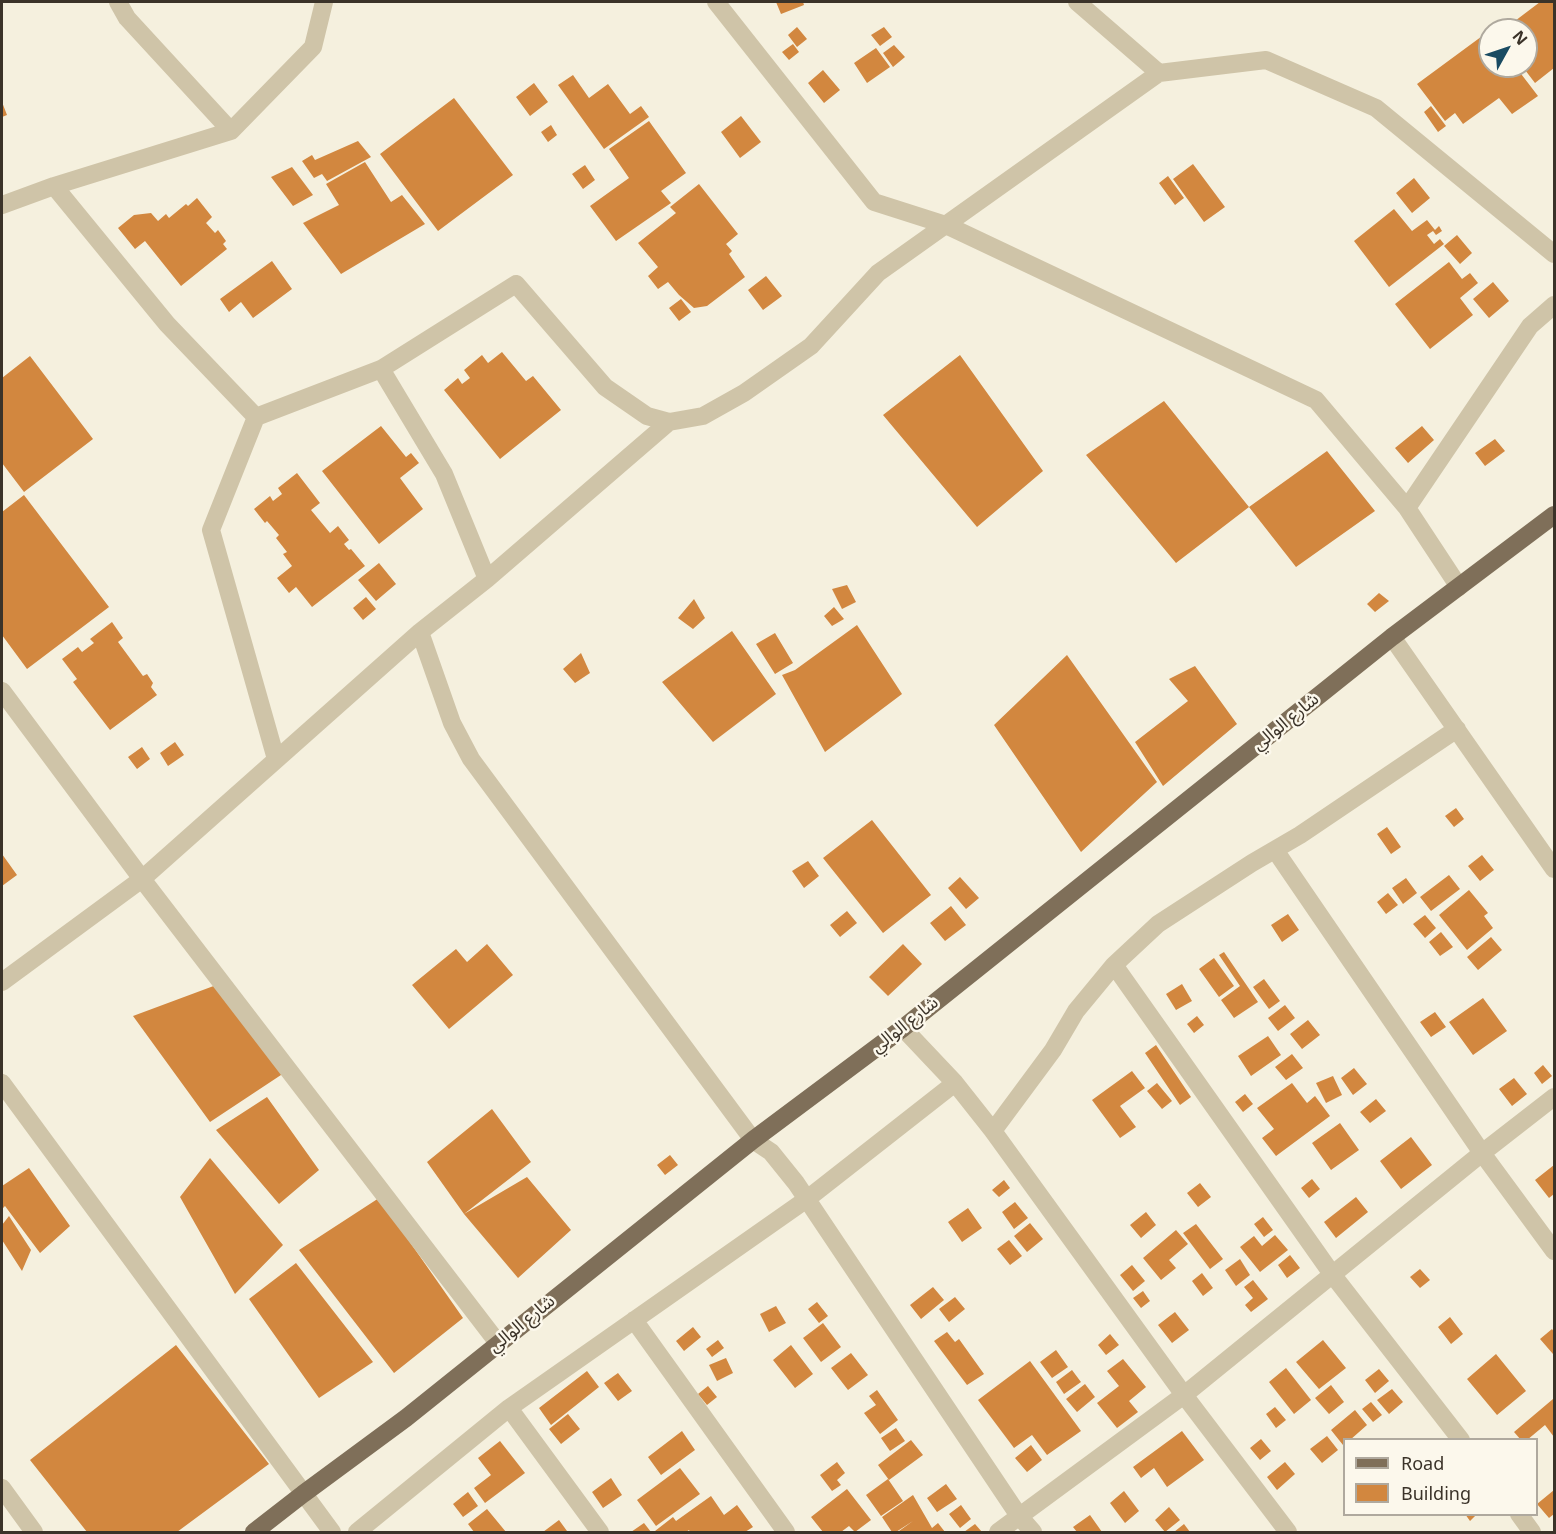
<!DOCTYPE html>
<meta charset="utf-8">
<style>
body{margin:0}
#map{position:relative;width:1556px;height:1534px;overflow:hidden;background:#f5f0de;font-family:"Noto Sans",sans-serif}
canvas{display:block}
.frame{position:absolute;inset:0;border:3px solid #3b3329;pointer-events:none}
.legend{position:absolute;left:1343px;top:1438px;width:195px;height:78px;box-sizing:border-box;background:#fcf8ec;border:2px solid #afa99e;margin:0;padding:8px 10px;list-style:none;font-size:18px;color:#3b3329}
.legend li{display:flex;align-items:center;gap:12px;height:30px}
.legend b{width:30px;border:2px solid #afa99e}
.north{position:absolute;left:1478px;top:18px;width:60px;height:60px;box-sizing:border-box;background:#fcf8ec;border:2px solid #afa99e;border-radius:50%;rotate:50deg;font-size:16px;font-weight:700;line-height:24px;text-align:center;color:#3b3329}
.north::after{content:'';display:block;margin:auto;width:21px;height:27px;background:#1a4b62;clip-path:polygon(50% 0,100% 100%,50% 72%,0 100%)}
</style>
<div id="map">
<canvas width="1556" height="1534"></canvas>
<div class="frame"></div>
<ul class="legend">
<li><b style="height:8px;background:#7f6f59"></b>Road</li>
<li><b style="height:16px;background:#d2873f"></b>Building</li>
</ul>
<div class="north">N</div>
</div>
<script>
const g = document.querySelector('canvas').getContext('2d');
g.lineJoin = 'round';
function fill(path, color) {
  g.fillStyle = color;
  g.fill(path, 'evenodd');
}
function poly(rows) {
  const path = new Path2D();
  for (const r of rows) {
    path.moveTo(r[0], r[1]);
    for (let i = 2; i < r.length; i += 2) path.lineTo(r[i], r[i + 1]);
  }
  return path;
}
function strokePath(path, color, width, dash) {
  g.strokeStyle = color;
  g.lineWidth = width;
  g.lineCap = dash ? 'butt' : 'round';
  g.setLineDash(dash || []);
  g.stroke(path);
}
function drawText(font, color, halo, rows, align = 'center') {
  g.font = font + ' "Noto Sans","Noto Sans Arabic",sans-serif';
  g.lineWidth = 5;
  g.setLineDash([]);
  g.textBaseline = 'middle';
  g.strokeStyle = halo;
  g.fillStyle = color;
  for (const [text, x, y, turn = 0] of rows) {
    g.save();
    g.translate(x, y);
    g.rotate((+turn || 0) * Math.PI / 180);
    g.textAlign = isNaN(turn) ? turn : align;
    if (halo) g.strokeText(text, 0, 0);
    g.fillText(text, 0, 0);
    g.restore();
  }
}
fill(poly([
 [776,2,803,2,804,5,781,14],
 [1540,2,1554,2,1554,68,1535,83,1522,66,1526,66,1526,30,1503,30],
 [797,27,807,39,797,47,788,35],
 [884,27,892,37,880,46,871,35],
 [1489,31,1490,66,1515,66,1538,96,1512,114,1499,98,1463,124,1455,113,1445,121,1417,84],
 [793,44,799,52,789,60,782,52],
 [894,45,905,57,893,67,883,53],
 [876,48,890,67,867,83,854,63],
 [823,70,840,90,824,103,808,83],
 [573,75,589,98,608,84,630,114,641,106,649,117,604,149,558,85],
 [534,83,548,102,530,116,516,97],
 [454,98,513,175,438,231,380,154],
 [2,102,7,115,2,117],
 [1431,106,1446,126,1438,132,1424,112],
 [741,116,761,142,740,158,721,132],
 [649,121,686,173,661,191,671,203,616,241,590,206,629,178,609,149],
 [551,125,557,135,548,142,541,132],
 [358,141,371,157,327,181,322,174,314,178,302,161,312,155,315,160],
 [365,162,391,202,402,195,425,224,341,274,303,223,339,205,326,184],
 [1193,164,1225,207,1204,222,1173,179],
 [585,165,595,180,583,189,572,174],
 [292,167,313,195,293,206,271,177],
 [1168,176,1184,198,1175,205,1159,183],
 [1414,178,1430,198,1412,213,1396,193],
 [699,184,738,234,726,244,732,251,729,254,745,277,707,306,694,308,679,295,668,282,658,289,648,276,658,267,638,243,676,213,670,207],
 [197,198,212,217,206,223,215,233,218,230,226,241,223,244,227,249,181,286,145,241,135,249,118,228,134,215,151,213,158,221,166,214,169,218,186,204,188,206],
 [1394,209,1412,231,1427,220,1435,230,1439,226,1442,231,1436,235,1433,231,1427,235,1434,244,1440,239,1444,244,1389,287,1354,241],
 [1457,235,1472,253,1460,264,1444,246],
 [272,261,292,289,253,318,241,302,229,312,220,299],
 [1449,262,1462,279,1470,273,1478,283,1460,298,1473,315,1430,349,1395,304],
 [766,276,782,296,763,310,748,290],
 [1493,282,1509,301,1489,318,1473,299],
 [681,299,691,312,679,321,669,308],
 [502,352,526,381,533,376,561,410,500,459,444,390,458,378,462,384,470,378,464,370,482,355,488,363],
 [960,355,1043,471,977,527,883,415],
 [30,356,93,439,24,492,2,463,2,378],
 [1164,401,1249,507,1176,563,1086,455],
 [381,426,406,457,411,453,419,463,400,478,423,509,379,544,322,471],
 [1422,426,1434,440,1408,463,1395,448],
 [1495,439,1505,451,1485,466,1475,453],
 [1327,451,1375,511,1296,567,1249,507],
 [297,473,320,503,311,510,330,533,338,526,349,540,344,544,349,550,351,549,365,566,312,607,296,587,289,593,277,578,292,566,283,554,287,552,276,538,279,535,267,521,265,523,254,509,270,496,273,501,282,494,278,488],
 [24,495,109,607,27,669,2,635,2,512],
 [379,563,396,584,376,601,358,580],
 [847,585,856,602,842,609,832,589],
 [1379,593,1389,601,1375,612,1367,604],
 [366,597,376,609,363,620,353,608],
 [694,599,705,618,693,629,678,618],
 [834,607,844,619,832,626,824,616],
 [112,622,123,638,118,642,143,676,147,674,153,683,151,687,157,695,110,730,73,682,77,679,62,659,78,647,82,652,94,643,90,639],
 [857,625,902,694,825,752,782,675,795,670],
 [732,631,776,694,713,742,662,682],
 [775,633,793,663,775,674,756,644],
 [581,653,590,673,575,683,563,669],
 [1067,655,1157,782,1081,852,994,725],
 [1195,666,1237,724,1163,786,1135,742,1188,701,1169,679],
 [175,742,184,755,168,766,160,753],
 [142,747,150,759,137,769,128,757],
 [1456,808,1464,819,1454,827,1445,816],
 [872,820,931,895,883,933,823,858],
 [1387,827,1401,847,1391,854,1377,834],
 [2,854,17,875,2,886],
 [1482,855,1494,870,1480,881,1468,866],
 [808,861,819,876,804,888,792,871],
 [1449,875,1460,889,1431,911,1420,897],
 [960,877,979,898,966,909,948,888],
 [1406,878,1417,893,1403,904,1392,888],
 [1469,890,1488,913,1484,916,1493,928,1467,950,1439,915],
 [1388,893,1398,905,1386,914,1377,902],
 [951,906,966,925,945,941,930,923],
 [847,911,857,923,840,937,830,925],
 [1288,914,1299,930,1282,942,1271,925],
 [1425,915,1436,928,1425,938,1413,924],
 [1441,932,1453,947,1440,956,1429,942],
 [1491,937,1502,950,1478,970,1467,957],
 [487,944,513,975,449,1029,412,985,456,949,467,962],
 [903,944,922,964,888,996,869,977],
 [1224,952,1258,1002,1234,1018,1221,1000,1240,986,1219,955],
 [1214,958,1234,986,1219,997,1199,969],
 [1264,979,1280,1001,1269,1009,1253,987],
 [219,984,284,1073,210,1122,133,1016],
 [1182,984,1192,1001,1176,1010,1166,994],
 [1483,998,1507,1031,1473,1055,1449,1022],
 [1285,1005,1295,1018,1278,1031,1268,1018],
 [1435,1012,1446,1027,1431,1037,1420,1022],
 [1197,1016,1204,1025,1194,1033,1187,1024],
 [1308,1020,1320,1035,1302,1049,1290,1034],
 [1268,1036,1281,1055,1251,1076,1238,1056],
 [1156,1045,1191,1097,1180,1105,1145,1053],
 [1292,1054,1303,1068,1286,1080,1275,1067],
 [1543,1065,1552,1076,1542,1084,1534,1073],
 [1354,1068,1367,1084,1353,1095,1341,1078],
 [1132,1071,1145,1088,1120,1106,1136,1127,1120,1138,1092,1100],
 [1333,1076,1342,1095,1326,1103,1316,1083],
 [1514,1078,1527,1094,1512,1106,1499,1089],
 [1157,1083,1172,1101,1162,1109,1147,1091],
 [1292,1083,1307,1103,1315,1096,1330,1116,1276,1156,1262,1138,1274,1129,1257,1108],
 [1245,1094,1253,1104,1243,1112,1235,1102],
 [267,1097,319,1170,279,1204,216,1130],
 [1376,1099,1386,1111,1370,1123,1360,1112],
 [492,1109,531,1162,464,1214,427,1162],
 [1340,1123,1359,1150,1331,1170,1312,1143],
 [1411,1137,1432,1165,1401,1189,1380,1161],
 [670,1155,678,1165,665,1175,657,1165],
 [210,1158,283,1245,235,1294,180,1197],
 [1554,1165,1554,1194,1549,1198,1535,1180],
 [29,1168,70,1226,40,1253,5,1206,2,1209,2,1186],
 [527,1177,571,1230,518,1278,464,1214],
 [1312,1179,1320,1189,1309,1198,1301,1188],
 [1004,1180,1010,1188,999,1197,992,1190],
 [1200,1183,1211,1197,1198,1207,1187,1193],
 [1356,1197,1368,1212,1336,1238,1324,1222],
 [379,1198,463,1318,394,1373,299,1250],
 [1015,1202,1028,1218,1014,1229,1002,1212],
 [968,1208,982,1228,962,1242,948,1222],
 [1146,1212,1156,1225,1141,1238,1130,1225],
 [9,1216,31,1250,22,1271,2,1240,2,1225],
 [1263,1217,1273,1230,1264,1237,1254,1224],
 [1030,1223,1043,1239,1027,1252,1014,1236],
 [1196,1224,1223,1259,1210,1269,1183,1233],
 [1176,1230,1188,1244,1169,1260,1176,1268,1161,1280,1143,1258],
 [1275,1235,1288,1250,1260,1272,1240,1247,1254,1236,1262,1246],
 [1009,1240,1022,1256,1010,1265,997,1249],
 [1290,1255,1300,1268,1287,1278,1278,1265],
 [1240,1259,1250,1275,1236,1286,1225,1270],
 [296,1263,373,1362,319,1398,249,1299],
 [1132,1265,1145,1281,1133,1291,1120,1275],
 [1420,1269,1430,1280,1420,1288,1410,1277],
 [1202,1273,1213,1288,1203,1296,1192,1281],
 [1253,1280,1268,1299,1251,1312,1245,1305,1253,1298,1244,1287],
 [933,1287,944,1300,921,1319,910,1305],
 [1143,1291,1150,1301,1141,1308,1133,1298],
 [955,1297,965,1309,949,1322,939,1309],
 [817,1302,828,1316,819,1323,808,1309],
 [776,1306,786,1323,769,1332,760,1314],
 [1175,1312,1189,1330,1172,1343,1158,1325],
 [1450,1317,1463,1334,1451,1344,1438,1327],
 [823,1323,841,1347,821,1362,803,1338],
 [693,1327,701,1337,684,1351,676,1341],
 [1552,1329,1554,1332,1554,1352,1553,1354,1540,1339],
 [947,1332,955,1342,959,1339,984,1374,967,1385,934,1341],
 [1110,1334,1119,1345,1106,1355,1098,1345],
 [718,1340,724,1348,712,1357,706,1349],
 [1323,1340,1346,1368,1319,1389,1296,1362],
 [176,1345,269,1464,177,1532,87,1532,30,1460],
 [791,1345,813,1374,795,1388,773,1360],
 [1056,1350,1068,1367,1052,1378,1040,1362],
 [851,1353,868,1375,848,1390,831,1368],
 [1496,1354,1526,1391,1497,1415,1467,1379],
 [726,1358,733,1373,717,1381,709,1365],
 [1123,1359,1146,1387,1129,1401,1138,1412,1117,1428,1097,1403,1119,1386,1107,1371],
 [1030,1361,1081,1431,1047,1455,1032,1435,1014,1448,978,1400],
 [1286,1368,1311,1400,1294,1414,1269,1382],
 [1379,1369,1389,1381,1375,1393,1365,1380],
 [1072,1370,1081,1382,1064,1394,1056,1382],
 [587,1371,599,1387,551,1425,539,1408],
 [618,1373,632,1391,618,1401,604,1383],
 [1085,1384,1095,1397,1077,1412,1066,1399],
 [1331,1385,1344,1402,1329,1414,1315,1398],
 [708,1386,717,1397,707,1405,698,1394],
 [1392,1389,1403,1402,1389,1414,1377,1400],
 [877,1390,898,1420,880,1434,864,1413,876,1405,869,1396],
 [1553,1399,1554,1437,1545,1425,1527,1440,1521,1440,1514,1432],
 [1371,1402,1382,1415,1373,1422,1362,1409],
 [1275,1407,1286,1420,1276,1428,1266,1414],
 [1355,1410,1367,1425,1350,1440,1344,1440,1343,1445,1331,1430],
 [568,1414,580,1429,561,1444,549,1429],
 [896,1428,905,1441,890,1451,881,1438],
 [682,1431,695,1450,661,1475,648,1457],
 [1182,1431,1204,1460,1167,1487,1154,1468,1141,1478,1133,1467],
 [1327,1436,1338,1450,1322,1463,1310,1449],
 [1261,1439,1271,1451,1260,1460,1250,1448],
 [911,1440,923,1455,889,1480,878,1465],
 [500,1441,525,1473,485,1503,474,1488,491,1475,478,1458],
 [1031,1445,1042,1460,1027,1472,1015,1458],
 [837,1462,845,1473,837,1480,841,1485,832,1491,820,1475],
 [1285,1462,1295,1474,1277,1490,1267,1477],
 [680,1468,700,1494,656,1526,637,1500],
 [611,1478,622,1495,603,1508,592,1492],
 [888,1479,903,1501,881,1516,866,1495],
 [946,1484,957,1499,937,1512,927,1498],
 [847,1489,871,1520,855,1532,849,1526,841,1532,823,1532,811,1517],
 [1554,1490,1554,1514,1549,1518,1537,1504],
 [1124,1491,1139,1511,1125,1523,1110,1503],
 [468,1492,478,1506,463,1517,453,1504],
 [913,1495,932,1528,938,1523,945,1532,901,1532,899,1531,913,1521,896,1532,892,1532,882,1517],
 [711,1496,724,1515,737,1505,753,1527,745,1532,690,1532,689,1530,686,1532,656,1532,655,1531,673,1517,676,1521],
 [961,1505,971,1519,960,1528,949,1514],
 [1169,1507,1180,1520,1165,1532,1155,1520],
 [487,1509,506,1532,474,1532,468,1524],
 [1465,1514,1477,1514,1470,1521],
 [1090,1515,1102,1532,1077,1532,1073,1527],
 [559,1520,567,1531,543,1532],
 [644,1523,651,1532,631,1532],
 [975,1524,982,1532,964,1532],
 [1184,1524,1190,1532,1174,1532]
]), '#d2873f');
strokePath(poly([
 [118,2,127,18,231,131],
 [716,2,874,202,946,225,1316,400,1407,508,1459,587],
 [1077,2,1159,73,1266,60,1376,108,1554,254],
 [54,186,167,324,256,417],
 [2,205,54,186,231,131,313,47,324,2],
 [381,369,444,474,487,579],
 [669,422,487,579,420,632,452,723,471,759,753,1140,771,1152,796,1183,1019,1516,1033,1532],
 [1407,508,1530,326,1554,305],
 [1392,637,1554,869],
 [2,691,142,879,498,1343],
 [276,759,211,530,256,417,381,369,516,284,605,387,647,416,669,422,703,416,744,393,811,346,878,273,1159,73],
 [1275,850,1482,1153,1554,1251],
 [1114,965,1332,1274,1461,1440],
 [2,982,142,879,420,632],
 [903,1028,955,1083,993,1131,1184,1395,1288,1532],
 [2,1083,332,1532],
 [993,1131,1053,1050,1076,1011,1114,965,1158,924,1252,863,1300,835,1457,729],
 [634,1320,786,1532],
 [509,1408,600,1532],
 [2,1488,34,1532],
 [1519,1514,1532,1532],
 [357,1532,509,1408,807,1199,955,1083],
 [998,1532,1184,1395,1482,1153,1554,1097]
]), '#cfc4a8', 18);
strokePath(poly([
 [254,1532,303,1494,406,1418,753,1140,903,1028,1392,637,1554,515]
]), '#7f6f59', 18);
drawText('18px', '#3b3329', '#fcf8ec', [
 ["شارع الوالي",1286,722,-39],
 ["شارع الوالي",905,1025,-38],
 ["شارع الوالي",522,1324,-39]
]);
</script>
